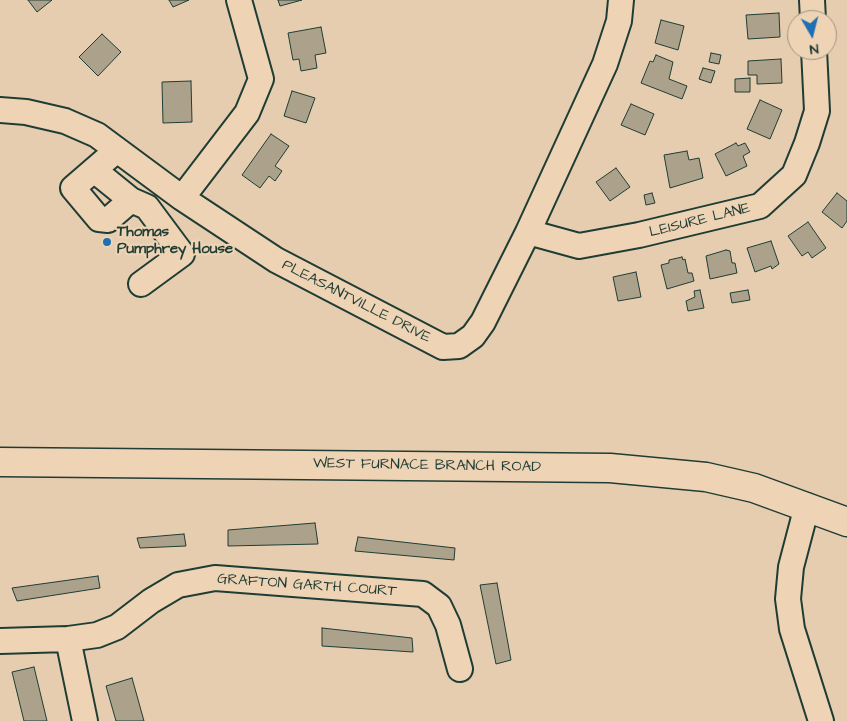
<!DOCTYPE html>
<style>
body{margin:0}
#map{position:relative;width:847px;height:721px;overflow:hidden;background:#e6cdb0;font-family:"Architects Daughter",sans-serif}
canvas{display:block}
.north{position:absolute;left:787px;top:10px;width:50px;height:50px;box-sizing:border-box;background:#eed3b5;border:1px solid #9b9781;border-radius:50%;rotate:172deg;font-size:14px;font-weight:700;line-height:20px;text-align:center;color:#1f3d34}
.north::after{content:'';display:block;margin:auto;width:18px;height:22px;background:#1f6fb2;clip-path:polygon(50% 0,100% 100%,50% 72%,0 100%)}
</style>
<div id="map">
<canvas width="847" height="721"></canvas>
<div class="north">N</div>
</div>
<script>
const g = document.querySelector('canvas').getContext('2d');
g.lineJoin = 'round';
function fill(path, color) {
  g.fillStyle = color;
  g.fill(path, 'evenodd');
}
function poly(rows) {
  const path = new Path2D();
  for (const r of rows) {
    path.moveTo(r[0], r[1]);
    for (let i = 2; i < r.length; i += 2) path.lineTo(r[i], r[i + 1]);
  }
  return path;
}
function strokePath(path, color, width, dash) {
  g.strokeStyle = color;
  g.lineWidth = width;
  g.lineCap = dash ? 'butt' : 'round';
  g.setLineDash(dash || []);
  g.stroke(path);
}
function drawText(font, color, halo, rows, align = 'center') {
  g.font = font + ' "Architects Daughter",sans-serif';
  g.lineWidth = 4.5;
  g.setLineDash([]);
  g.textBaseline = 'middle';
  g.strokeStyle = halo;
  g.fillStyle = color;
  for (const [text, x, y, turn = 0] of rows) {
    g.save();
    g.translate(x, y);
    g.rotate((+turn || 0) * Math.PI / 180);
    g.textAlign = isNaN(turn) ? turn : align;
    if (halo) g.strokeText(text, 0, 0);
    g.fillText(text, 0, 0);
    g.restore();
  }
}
const building = poly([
 [28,0,52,0,37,12,28,0],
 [169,0,189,0,173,7,169,0],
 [278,0,302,0,280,6,278,0],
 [779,13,780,37,748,39,746,15,779,13],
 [661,20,684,26,678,50,655,43,661,20],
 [321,27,326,53,315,55,317,68,301,71,299,59,293,60,288,33,321,27],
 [102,34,121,52,98,76,79,57,102,34],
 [711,53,721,55,719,64,709,62,711,53],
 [656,55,673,62,669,79,687,86,682,99,641,83,650,61,653,62,656,55],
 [781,59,782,83,757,84,757,75,748,75,748,61,781,59],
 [703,68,715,71,711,83,699,79,703,68],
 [750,78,750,92,735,92,735,79,750,78],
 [191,81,192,122,163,123,162,82,191,81],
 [292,91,315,98,306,123,284,116,292,91],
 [760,100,782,110,770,139,747,129,760,100],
 [631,104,654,114,645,135,621,125,631,104],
 [271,134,289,146,275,166,282,171,275,181,269,176,260,188,242,175,271,134],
 [736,143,738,146,745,143,750,152,743,156,747,166,726,176,715,154,736,143],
 [687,151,689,160,699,158,703,178,670,188,664,155,687,151],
 [616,168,630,187,610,201,596,182,616,168],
 [652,193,655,203,646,205,644,195,652,193],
 [837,193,847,201,847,221,842,228,822,212,837,193],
 [808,222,826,248,812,258,808,252,802,256,788,236,808,222],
 [771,241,779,264,772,269,771,266,755,272,747,248,771,241],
 [726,250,730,251,732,263,735,263,737,273,710,279,706,256,726,250],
 [682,257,683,260,685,259,688,273,692,273,694,281,667,289,661,265,669,263,669,260,682,257],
 [636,272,641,297,618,301,613,277,636,272],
 [700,290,704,308,688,311,686,301,695,297,694,291,700,290],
 [748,290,750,300,732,303,730,293,748,290],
 [315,523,318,544,228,546,228,530,315,523],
 [184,534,186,546,140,548,137,538,184,534],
 [358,537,455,548,454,560,355,551,358,537],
 [98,576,100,588,17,601,12,588,98,576],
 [497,583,511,660,496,664,480,585,497,583],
 [322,628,412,638,413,652,322,646,322,628],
 [34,667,47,721,24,721,12,672,34,667],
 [132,678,144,721,116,721,106,686,132,678]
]);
fill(building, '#aca28b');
strokePath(building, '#1f3d34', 1);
const minor = poly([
 [812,0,813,20],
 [0,110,26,112,65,121,97,135,182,198,276,260,443,347,459,346,473,336,483,322,528,232,605,64,619,21,621,0],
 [94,170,131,200,108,220,99,219,73,188,117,150],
 [182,198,247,113,261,79,239,0],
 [131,200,147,207,182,254,141,284],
 [528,232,579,246,639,235,760,206,794,175,807,143,817,111,814,50],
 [807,506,791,567,788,599,792,629,821,721],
 [68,639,85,721],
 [0,641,68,639,97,635,117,627,151,601,178,585,215,578,423,594,439,606,448,625,460,669]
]);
const major = poly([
 [0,462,610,468,706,477,754,488,847,522]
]);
strokePath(minor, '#1f3d34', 28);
strokePath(major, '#1f3d34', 31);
strokePath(minor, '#eed3b5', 24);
strokePath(major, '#eed3b5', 28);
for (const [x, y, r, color] of [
 [107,242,5,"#1f6fb2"]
]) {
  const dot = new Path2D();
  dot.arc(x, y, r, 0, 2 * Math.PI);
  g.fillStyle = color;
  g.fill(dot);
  strokePath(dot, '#eed3b5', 2);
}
drawText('15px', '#1f3d34', '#eed3b5', [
 ["LEISURE LANE",700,221,-14],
 ["PLEASANTVILLE DRIVE",356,302,27],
 ["WEST FURNACE BRANCH ROAD",427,466,1],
 ["GRAFTON GARTH COURT",307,586,4]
]);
drawText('bold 15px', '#1f3d34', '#eed3b5', [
 ["Thomas",117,233],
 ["Pumphrey House",117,250]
], 'left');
</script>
